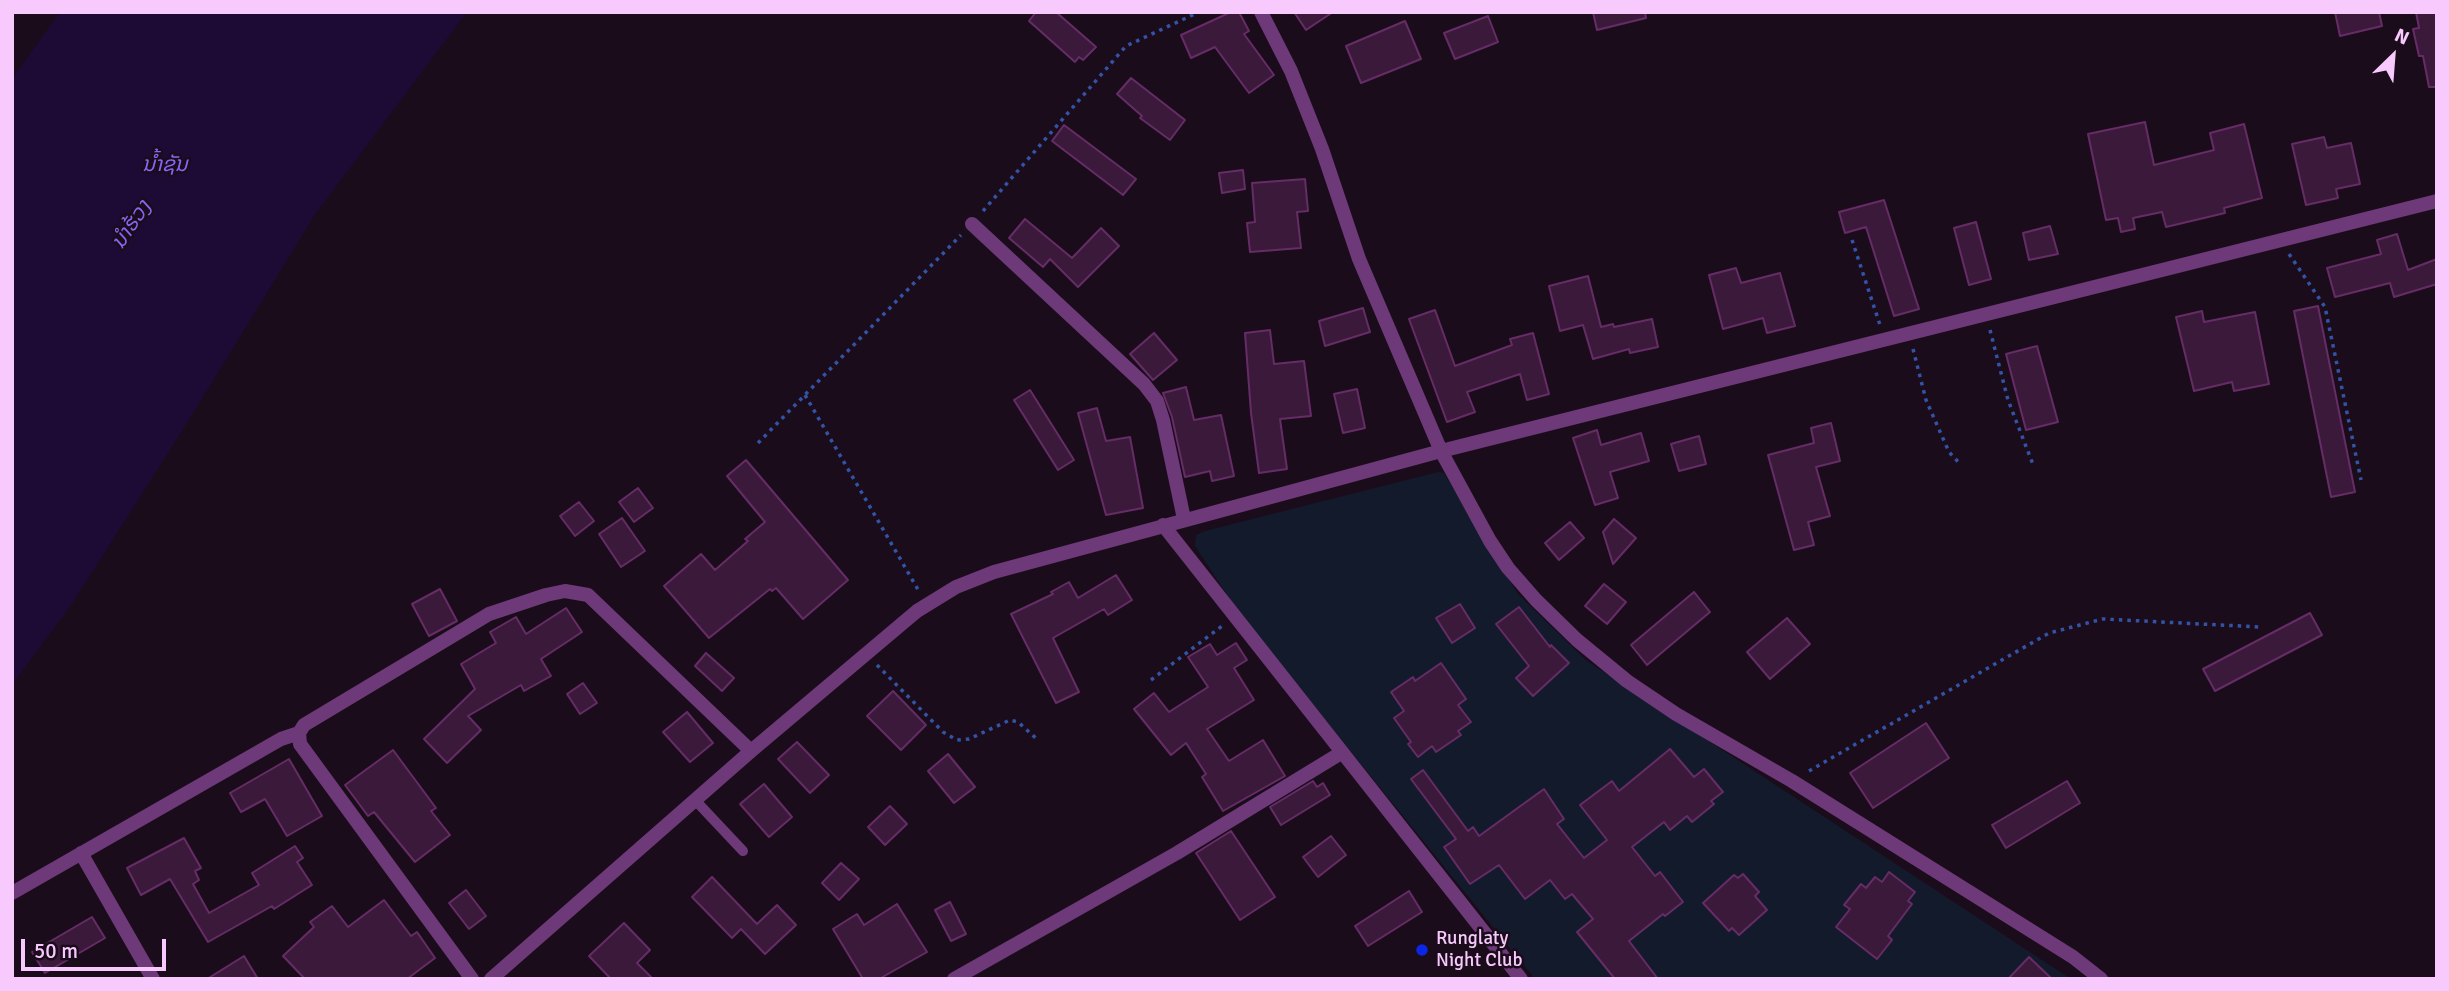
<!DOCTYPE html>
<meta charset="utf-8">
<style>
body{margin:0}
#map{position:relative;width:2449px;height:991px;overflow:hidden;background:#1b0c1b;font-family:Signika,sans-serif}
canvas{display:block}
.frame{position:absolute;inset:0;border:14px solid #f7c9fc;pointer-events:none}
.north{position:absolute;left:2358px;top:21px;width:70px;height:70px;-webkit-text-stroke:5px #1b0c1b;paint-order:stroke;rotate:25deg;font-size:19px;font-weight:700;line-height:28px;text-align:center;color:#f7c9fc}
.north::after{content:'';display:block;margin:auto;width:24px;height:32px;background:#f7c9fc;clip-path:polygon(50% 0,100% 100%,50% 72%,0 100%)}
.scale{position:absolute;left:21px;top:939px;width:145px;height:32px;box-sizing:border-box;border:4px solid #f7c9fc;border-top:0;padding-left:9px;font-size:21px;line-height:24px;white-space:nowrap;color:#f7c9fc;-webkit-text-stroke:5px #1b0c1b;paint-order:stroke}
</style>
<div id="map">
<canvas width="2449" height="991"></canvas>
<div class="frame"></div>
<div class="north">N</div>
<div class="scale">50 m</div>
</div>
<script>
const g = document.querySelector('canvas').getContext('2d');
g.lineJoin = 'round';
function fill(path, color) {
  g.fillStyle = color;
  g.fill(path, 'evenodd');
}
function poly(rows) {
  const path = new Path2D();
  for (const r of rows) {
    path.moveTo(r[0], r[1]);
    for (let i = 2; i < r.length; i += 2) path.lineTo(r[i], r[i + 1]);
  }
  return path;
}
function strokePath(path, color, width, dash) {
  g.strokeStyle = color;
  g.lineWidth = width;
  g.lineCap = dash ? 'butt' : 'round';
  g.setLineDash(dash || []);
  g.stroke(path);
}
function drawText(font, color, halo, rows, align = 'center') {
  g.font = font + ' Signika,"Noto Sans Lao",sans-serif';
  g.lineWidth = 5;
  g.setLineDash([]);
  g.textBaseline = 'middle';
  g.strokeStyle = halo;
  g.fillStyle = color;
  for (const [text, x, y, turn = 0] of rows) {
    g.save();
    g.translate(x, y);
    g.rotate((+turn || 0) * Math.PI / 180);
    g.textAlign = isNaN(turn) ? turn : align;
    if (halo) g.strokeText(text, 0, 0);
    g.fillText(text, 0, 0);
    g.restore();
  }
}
fill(poly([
 [1438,472,1444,473,1518,594,1587,661,2071,979,1535,979,1241,616,1195,546,1196,535,1205,531]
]), '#131a2c');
fill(poly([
 [60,12,467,12,314,216,187,423,73,602,12,685,12,79]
]), '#1d0b36');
const building = poly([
 [1036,12,1056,12,1096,47,1083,60,1079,57,1075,62,1029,21,1036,12],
 [1231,12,1239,12,1249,31,1244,34,1274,75,1249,93,1215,47,1191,58,1181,35,1231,12],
 [1294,12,1333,12,1306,30,1294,12],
 [1593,12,1645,12,1646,18,1597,30,1593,12],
 [2335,12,2379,12,2382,26,2340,36,2335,12],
 [2416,12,2437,12,2437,87,2429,87,2423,56,2419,56,2413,29,2419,28,2416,12],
 [1488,16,1498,42,1455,59,1444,33,1488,16],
 [1405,21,1421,59,1361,83,1346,46,1405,21],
 [1131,78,1185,120,1170,140,1140,118,1142,116,1117,94,1131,78],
 [2145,122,2154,165,2214,150,2210,133,2244,124,2262,198,2224,208,2225,213,2166,227,2162,212,2133,218,2135,229,2121,232,2118,218,2106,220,2088,134,2145,122],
 [1064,125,1136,179,1123,195,1052,141,1064,125],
 [2324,137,2327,148,2351,143,2360,184,2336,189,2338,198,2306,205,2292,144,2324,137],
 [1243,170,1245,189,1222,193,1219,173,1243,170],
 [1305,179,1308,211,1297,212,1301,248,1250,252,1247,223,1255,222,1252,183,1305,179],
 [1884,200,1919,309,1894,316,1866,227,1845,233,1839,212,1884,200],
 [1025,219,1072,258,1101,228,1119,246,1078,287,1050,259,1043,267,1009,238,1025,219],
 [1976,222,1991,279,1969,285,1954,228,1976,222],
 [2050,226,2058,254,2029,260,2023,233,2050,226],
 [2397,234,2408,270,2437,259,2437,284,2394,297,2390,283,2335,297,2327,268,2381,254,2377,240,2397,234],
 [1736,268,1741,283,1780,273,1795,326,1767,333,1763,318,1723,329,1709,275,1736,268],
 [1588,276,1601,327,1613,324,1614,327,1652,319,1658,347,1630,353,1629,349,1593,359,1583,325,1560,331,1549,286,1588,276],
 [2318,306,2355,492,2331,497,2294,311,2318,306],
 [1363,308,1370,332,1325,346,1319,321,1363,308],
 [1435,310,1455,366,1512,345,1510,339,1533,333,1549,394,1527,400,1520,374,1467,392,1475,412,1447,422,1409,319,1435,310],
 [2202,311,2204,322,2255,312,2269,384,2234,391,2232,382,2194,391,2176,317,2202,311],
 [1270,330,1274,364,1304,361,1311,416,1280,419,1287,469,1259,473,1251,413,1245,333,1270,330],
 [1154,333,1177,360,1153,380,1130,354,1154,333],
 [2037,346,2058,422,2026,430,2006,354,2037,346],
 [1186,387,1194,420,1221,415,1234,476,1212,481,1210,471,1185,477,1172,417,1163,393,1186,387],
 [1357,389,1365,428,1343,433,1334,394,1357,389],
 [1030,390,1074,460,1058,470,1014,400,1030,390],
 [1097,408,1106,441,1130,437,1143,508,1106,515,1078,413,1097,408],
 [1831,423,1840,461,1816,467,1830,516,1808,522,1814,545,1794,550,1768,455,1814,443,1811,428,1831,423],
 [1597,430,1601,445,1641,433,1649,461,1610,472,1618,498,1595,505,1573,438,1597,430],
 [1699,436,1706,464,1679,471,1671,444,1699,436],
 [746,460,848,580,803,619,776,588,772,591,770,589,709,638,664,586,701,554,715,570,748,541,745,539,765,522,727,476,746,460],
 [638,488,653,508,634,522,619,502,638,488],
 [579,502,594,521,575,536,560,516,579,502],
 [622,518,645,551,621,567,599,534,622,518],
 [1614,519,1636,538,1613,564,1603,532,1614,519],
 [1570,522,1584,538,1559,560,1545,543,1570,522],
 [1116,575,1132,600,1108,615,1104,609,1053,638,1079,692,1056,703,1011,614,1053,594,1051,592,1069,582,1078,598,1116,575],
 [1604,584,1626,602,1607,624,1585,606,1604,584],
 [440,589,457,621,429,636,412,604,440,589],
 [1694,592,1710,612,1647,665,1631,645,1694,592],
 [1460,604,1475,628,1452,643,1436,618,1460,604],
 [1519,607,1550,647,1551,645,1569,663,1533,696,1516,678,1529,666,1496,624,1519,607],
 [566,608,582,632,541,659,551,676,524,691,521,685,468,716,481,730,447,763,424,739,475,689,461,664,496,643,490,632,516,617,526,634,566,608],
 [2310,613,2322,635,2215,691,2203,669,2310,613],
 [1787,618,1810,644,1770,679,1747,652,1787,618],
 [1236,643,1247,660,1234,668,1254,700,1207,729,1229,761,1263,740,1285,776,1223,811,1202,777,1206,774,1186,743,1171,755,1134,709,1154,693,1169,712,1208,687,1188,657,1210,644,1217,655,1236,643],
 [706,653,734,678,722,691,695,666,706,653],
 [1441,663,1466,699,1458,705,1471,722,1458,731,1461,735,1436,752,1432,746,1418,757,1408,744,1411,742,1394,718,1404,711,1391,692,1413,677,1415,681,1441,663],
 [583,683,597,703,580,714,567,694,583,683],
 [893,691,926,725,901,750,867,716,893,691],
 [687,712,713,743,690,762,663,732,687,712],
 [1926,723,1949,758,1873,808,1850,773,1926,723],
 [797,742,829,775,810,793,778,759,797,742],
 [1670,749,1694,777,1704,769,1723,792,1711,801,1714,804,1692,822,1687,816,1670,830,1664,822,1632,847,1655,876,1660,872,1683,902,1665,916,1663,914,1629,941,1658,979,1615,979,1577,932,1593,919,1572,894,1565,899,1550,880,1525,899,1499,865,1470,884,1444,847,1456,839,1411,779,1423,770,1468,831,1473,827,1479,836,1544,789,1564,819,1557,824,1584,858,1607,840,1580,805,1612,781,1619,791,1670,749],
 [393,750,436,808,431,811,450,835,415,862,374,812,368,816,345,785,393,750],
 [948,754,975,787,954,803,928,771,948,754],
 [289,759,322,816,287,836,265,799,241,812,230,793,289,759],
 [1313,781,1317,787,1323,783,1330,795,1281,825,1270,807,1313,781],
 [2067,781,2080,803,2006,848,1992,825,2067,781],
 [764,784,792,817,769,837,740,804,764,784],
 [890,806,907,824,885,845,868,827,890,806],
 [1231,831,1275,897,1240,920,1196,853,1231,831],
 [1331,836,1346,855,1318,877,1303,857,1331,836],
 [184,838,201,868,195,871,199,880,193,884,209,913,259,885,252,873,295,846,303,858,297,862,312,885,274,909,272,906,208,942,170,879,141,895,127,868,184,838],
 [841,863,859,879,839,900,822,883,841,863],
 [1889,872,1915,892,1908,901,1912,904,1888,936,1892,940,1877,959,1836,927,1850,909,1844,905,1861,884,1866,888,1875,877,1882,882,1889,872],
 [1743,874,1759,892,1755,896,1767,910,1739,935,1732,928,1729,931,1703,903,1734,875,1738,878,1743,874],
 [712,877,757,924,777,905,796,925,765,954,741,929,732,938,692,897,712,877],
 [466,890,486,916,469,929,449,903,466,890],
 [1409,891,1422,912,1368,946,1355,926,1409,891],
 [384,900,411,936,417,932,435,958,407,979,305,979,283,956,314,927,310,922,332,906,348,927,384,900],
 [950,902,966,934,951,941,935,910,950,902],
 [897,904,927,952,879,979,863,979,833,929,857,914,864,925,897,904],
 [92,917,105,938,45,973,32,952,92,917],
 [624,923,650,950,637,963,653,979,611,979,589,956,624,923],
 [244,956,258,979,207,979,244,956],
 [2029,957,2052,979,2008,979,2029,957]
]);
fill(building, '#3b193b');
strokePath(building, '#652c66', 2);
strokePath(poly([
 [983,211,1126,46,1199,12],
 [1852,240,1880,325],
 [2289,254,2325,307,2361,480],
 [1990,330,2008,400,2034,467],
 [1913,349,1926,400,1949,452,1961,465],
 [805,395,920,593],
 [758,443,961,235],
 [877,665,943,732,957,740,969,739,1010,720,1018,722,1039,741],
 [1151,680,1222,626],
 [1809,771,2049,633,2103,619,2260,627]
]), '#3353a7', 3.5, [3.5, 5]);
strokePath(poly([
 [695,800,743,851]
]), '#6d3978', 10);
strokePath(poly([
 [1261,12,1291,71,1322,149,1359,259,1441,451,1490,541,1508,568,1536,600,1577,640,1627,681,1676,714,1792,781,2073,957,2101,979],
 [972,224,1144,384,1157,401,1163,420,1184,519],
 [1163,525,1521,979],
 [299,733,300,744,472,979],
 [81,853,153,979],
 [12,893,281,739,299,733,304,725,489,614,546,595,565,591,588,595,751,751],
 [491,979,751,751,917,611,956,587,994,572,1441,451,2437,201],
 [954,979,1177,853,1341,753]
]), '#6d3978', 14);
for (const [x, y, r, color] of [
 [1422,950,7,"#0c26e5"]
]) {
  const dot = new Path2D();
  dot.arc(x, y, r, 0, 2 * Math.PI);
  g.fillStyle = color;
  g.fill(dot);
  strokePath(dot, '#1b0c1b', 2.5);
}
drawText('19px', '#f7c9fc', '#1b0c1b', [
 ["Runglaty",1436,939],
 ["Night Club",1436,961]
], 'left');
drawText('italic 21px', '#8965f6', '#1b0c1b', [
 ["ນ້ຳຊັນ",165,165],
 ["ນຳ້ຮວງ",132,225,-56]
]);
</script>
